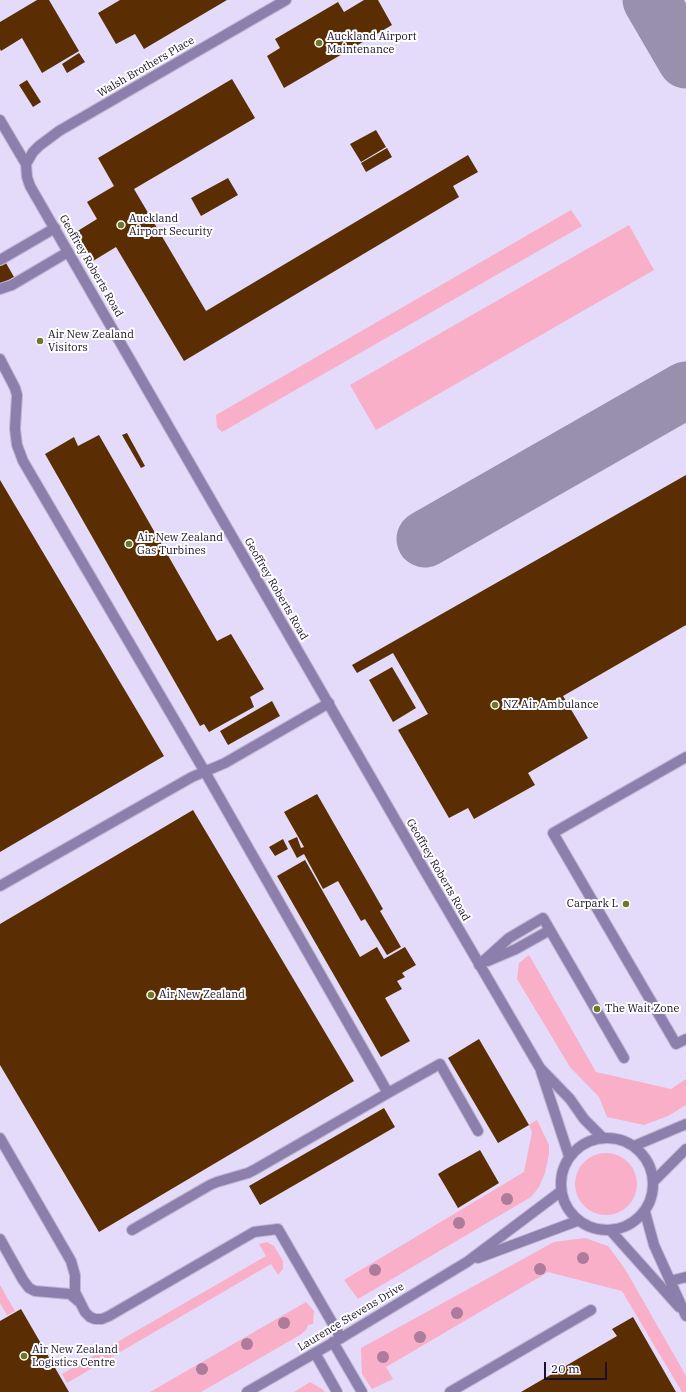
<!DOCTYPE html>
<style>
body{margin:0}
#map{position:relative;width:686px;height:1392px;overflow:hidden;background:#e3dbf9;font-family:"IBM Plex Serif",serif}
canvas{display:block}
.scale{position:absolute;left:544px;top:1362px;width:63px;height:18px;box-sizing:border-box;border:2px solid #19102a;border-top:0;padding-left:5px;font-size:12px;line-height:14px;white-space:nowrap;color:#19102a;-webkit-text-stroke:3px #fff;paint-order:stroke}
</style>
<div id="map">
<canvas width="686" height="1392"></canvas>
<div class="scale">20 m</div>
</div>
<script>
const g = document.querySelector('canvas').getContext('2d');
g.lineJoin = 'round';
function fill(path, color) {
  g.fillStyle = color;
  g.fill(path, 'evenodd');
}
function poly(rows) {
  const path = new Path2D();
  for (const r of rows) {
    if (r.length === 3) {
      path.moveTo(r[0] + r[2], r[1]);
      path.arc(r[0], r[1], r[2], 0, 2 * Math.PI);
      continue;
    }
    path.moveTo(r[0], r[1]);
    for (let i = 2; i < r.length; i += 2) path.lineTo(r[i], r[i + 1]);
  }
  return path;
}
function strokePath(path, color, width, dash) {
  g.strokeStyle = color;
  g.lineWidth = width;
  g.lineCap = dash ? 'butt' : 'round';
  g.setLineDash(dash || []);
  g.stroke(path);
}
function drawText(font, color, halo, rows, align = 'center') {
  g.font = font + ' "IBM Plex Serif",serif';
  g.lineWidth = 4;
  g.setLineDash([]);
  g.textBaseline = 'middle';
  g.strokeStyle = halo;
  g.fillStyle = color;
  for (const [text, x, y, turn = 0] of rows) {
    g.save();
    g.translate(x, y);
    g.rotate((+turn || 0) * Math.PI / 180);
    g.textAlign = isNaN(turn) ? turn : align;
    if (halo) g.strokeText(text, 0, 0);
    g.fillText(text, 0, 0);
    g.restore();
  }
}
fill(poly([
 [571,210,582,226,222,432,217,427,216,415],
 [629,225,654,270,376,430,350,385],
 [529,955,596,1072,671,1089,686,1079,686,1105,668,1116,644,1125,607,1117,599,1097,570,1067,517,979,519,963],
 [537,1120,549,1145,549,1154,545,1173,539,1187,531,1197,358,1299,344,1280,524,1172,532,1132,529,1125],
 [606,1184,31],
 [585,1238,608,1246,625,1269,686,1376,686,1392,682,1392,622,1291,548,1272,386,1367,393,1379,372,1389,362,1374,361,1348,554,1242],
 [267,1242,274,1246,283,1261,283,1269,278,1275,271,1264,67,1383,62,1374,266,1256,259,1244],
 [0,1285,15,1311,7,1315,0,1303],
 [306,1302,314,1311,313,1324,308,1325,306,1330,300,1335,201,1392,150,1392],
 [310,1382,322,1389,325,1392,294,1392]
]), '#f8afc7');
strokePath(poly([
 [651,0,686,60],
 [425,539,686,390]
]), '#9990ad', 57);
fill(poly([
 [37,0,49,0,79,51,42,73,22,38,1,51,0,49,0,22],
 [120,0,227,0,144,49,135,34,116,44,98,13],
 [364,0,378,0,392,25,284,88,267,56,280,48,275,39,338,2,344,12],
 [79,53,85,62,67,73,62,64],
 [232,79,255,118,134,189,206,311,468,155,478,172,453,186,459,197,184,361,116,247,93,261,76,232,97,219,87,202,114,186,98,158],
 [27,80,41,102,33,107,19,85],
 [376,130,386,147,361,162,350,144],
 [387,148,392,157,366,172,361,163],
 [228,178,238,195,201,216,191,198],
 [6,263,14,277,0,285,0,266],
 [127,433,145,466,141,468,122,435],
 [99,435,217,641,231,634,264,689,250,697,254,707,209,732,204,724,200,726,45,454,74,437,78,446],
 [686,475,686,625,563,696,588,738,528,773,535,785,474,819,468,808,449,818,398,730,428,714,393,653,357,673,352,665],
 [0,480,164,756,0,852],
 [392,667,416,708,393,722,369,680],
 [272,701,280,716,228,745,220,731],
 [317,794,383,909,380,911,401,947,387,955,365,919,361,921,338,881,323,889,304,854,297,858,288,841,297,837,301,848,304,847,284,812],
 [193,810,354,1081,99,1232,0,1065,0,924],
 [283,839,288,849,275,856,269,847],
 [305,860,360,957,377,947,384,959,405,947,416,965,402,973,405,977,397,981,402,989,385,998,410,1041,381,1057,277,876],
 [479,1039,529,1125,498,1143,448,1058],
 [384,1108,395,1127,260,1205,249,1186],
 [480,1150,499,1183,458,1208,438,1174,446,1169],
 [21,1309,69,1392,0,1392,0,1321],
 [633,1317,676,1392,521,1392,617,1336,612,1329]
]), '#5a2e02');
const lane = poly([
 [0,260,55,228],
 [0,289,12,285,68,252],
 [0,359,15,388,17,395,15,429,17,445,23,461,205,772,388,1093,254,1170,248,1173,217,1182,210,1185,132,1230],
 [686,757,553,833,676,1044,686,1039],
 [0,886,192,777,225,763,329,703],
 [488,961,516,949,550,930],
 [479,965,509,938,543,918,624,1058],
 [388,1093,440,1064,478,1131],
 [0,1138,71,1261,75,1275,75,1292,85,1312,90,1317,95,1319,102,1319,109,1316,254,1232,278,1229,341,1338],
 [0,1239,23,1280,29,1288,35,1291,70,1294,78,1301],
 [670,1281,686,1277],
 [333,1342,362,1392],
 [315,1353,337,1392],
 [450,1392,591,1310]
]);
const street = poly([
 [0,120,26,164,27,177,30,186,422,866,540,1068,570,1099,584,1119,603,1138],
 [26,164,33,152,39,146,59,131,286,0],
 [541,1071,569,1156],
 [607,1184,46],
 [634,1146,686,1124],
 [653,1182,686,1149],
 [645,1212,654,1245,686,1316],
 [611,1231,679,1307],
 [478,1258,577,1221],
 [247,1392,341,1338,467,1262,560,1192]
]);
strokePath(lane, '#bfb6d4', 12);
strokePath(street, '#bfb6d4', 12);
strokePath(lane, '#8d7fac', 10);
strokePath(street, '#8d7fac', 10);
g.fillStyle = '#ad7b9c';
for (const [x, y] of [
 [507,1199],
 [459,1223],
 [583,1258],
 [540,1269],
 [375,1270],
 [457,1313],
 [284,1323],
 [420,1337],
 [247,1344],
 [383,1357],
 [202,1369]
]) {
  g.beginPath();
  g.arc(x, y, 6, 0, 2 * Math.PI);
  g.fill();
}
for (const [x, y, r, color] of [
 [319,43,4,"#6b7926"],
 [121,225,4,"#6b7926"],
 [40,341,4,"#6b7926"],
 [129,544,4,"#6b7926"],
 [495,705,4,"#6b7926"],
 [626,904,4,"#6b7926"],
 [151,995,4,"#6b7926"],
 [597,1009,4,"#6b7926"],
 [24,1356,4,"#6b7926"]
]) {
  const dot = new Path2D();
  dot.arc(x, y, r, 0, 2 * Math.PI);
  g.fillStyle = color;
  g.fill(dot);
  strokePath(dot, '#fff', 1.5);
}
drawText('11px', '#19102a', '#fff', [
 ["Auckland Airport",327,37],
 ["Maintenance",327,50],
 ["Auckland",129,219],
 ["Airport Security",129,232],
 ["Air New Zealand",48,335],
 ["Visitors",48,348],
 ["Air New Zealand",137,538],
 ["Gas Turbines",137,551],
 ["NZ Air Ambulance",503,705],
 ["Carpark L",618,904,"right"],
 ["Air New Zealand",159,995],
 ["The Wait Zone",605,1009],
 ["Air New Zealand",32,1350],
 ["Logistics Centre",32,1363]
], 'left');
drawText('11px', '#19102a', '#fff', [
 ["Walsh Brothers Place",146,67,-30],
 ["Geoffrey Roberts Road",91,266,60],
 ["Geoffrey Roberts Road",276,589,60],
 ["Geoffrey Roberts Road",438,870,60],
 ["Laurence Stevens Drive",351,1317,-31]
]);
</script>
